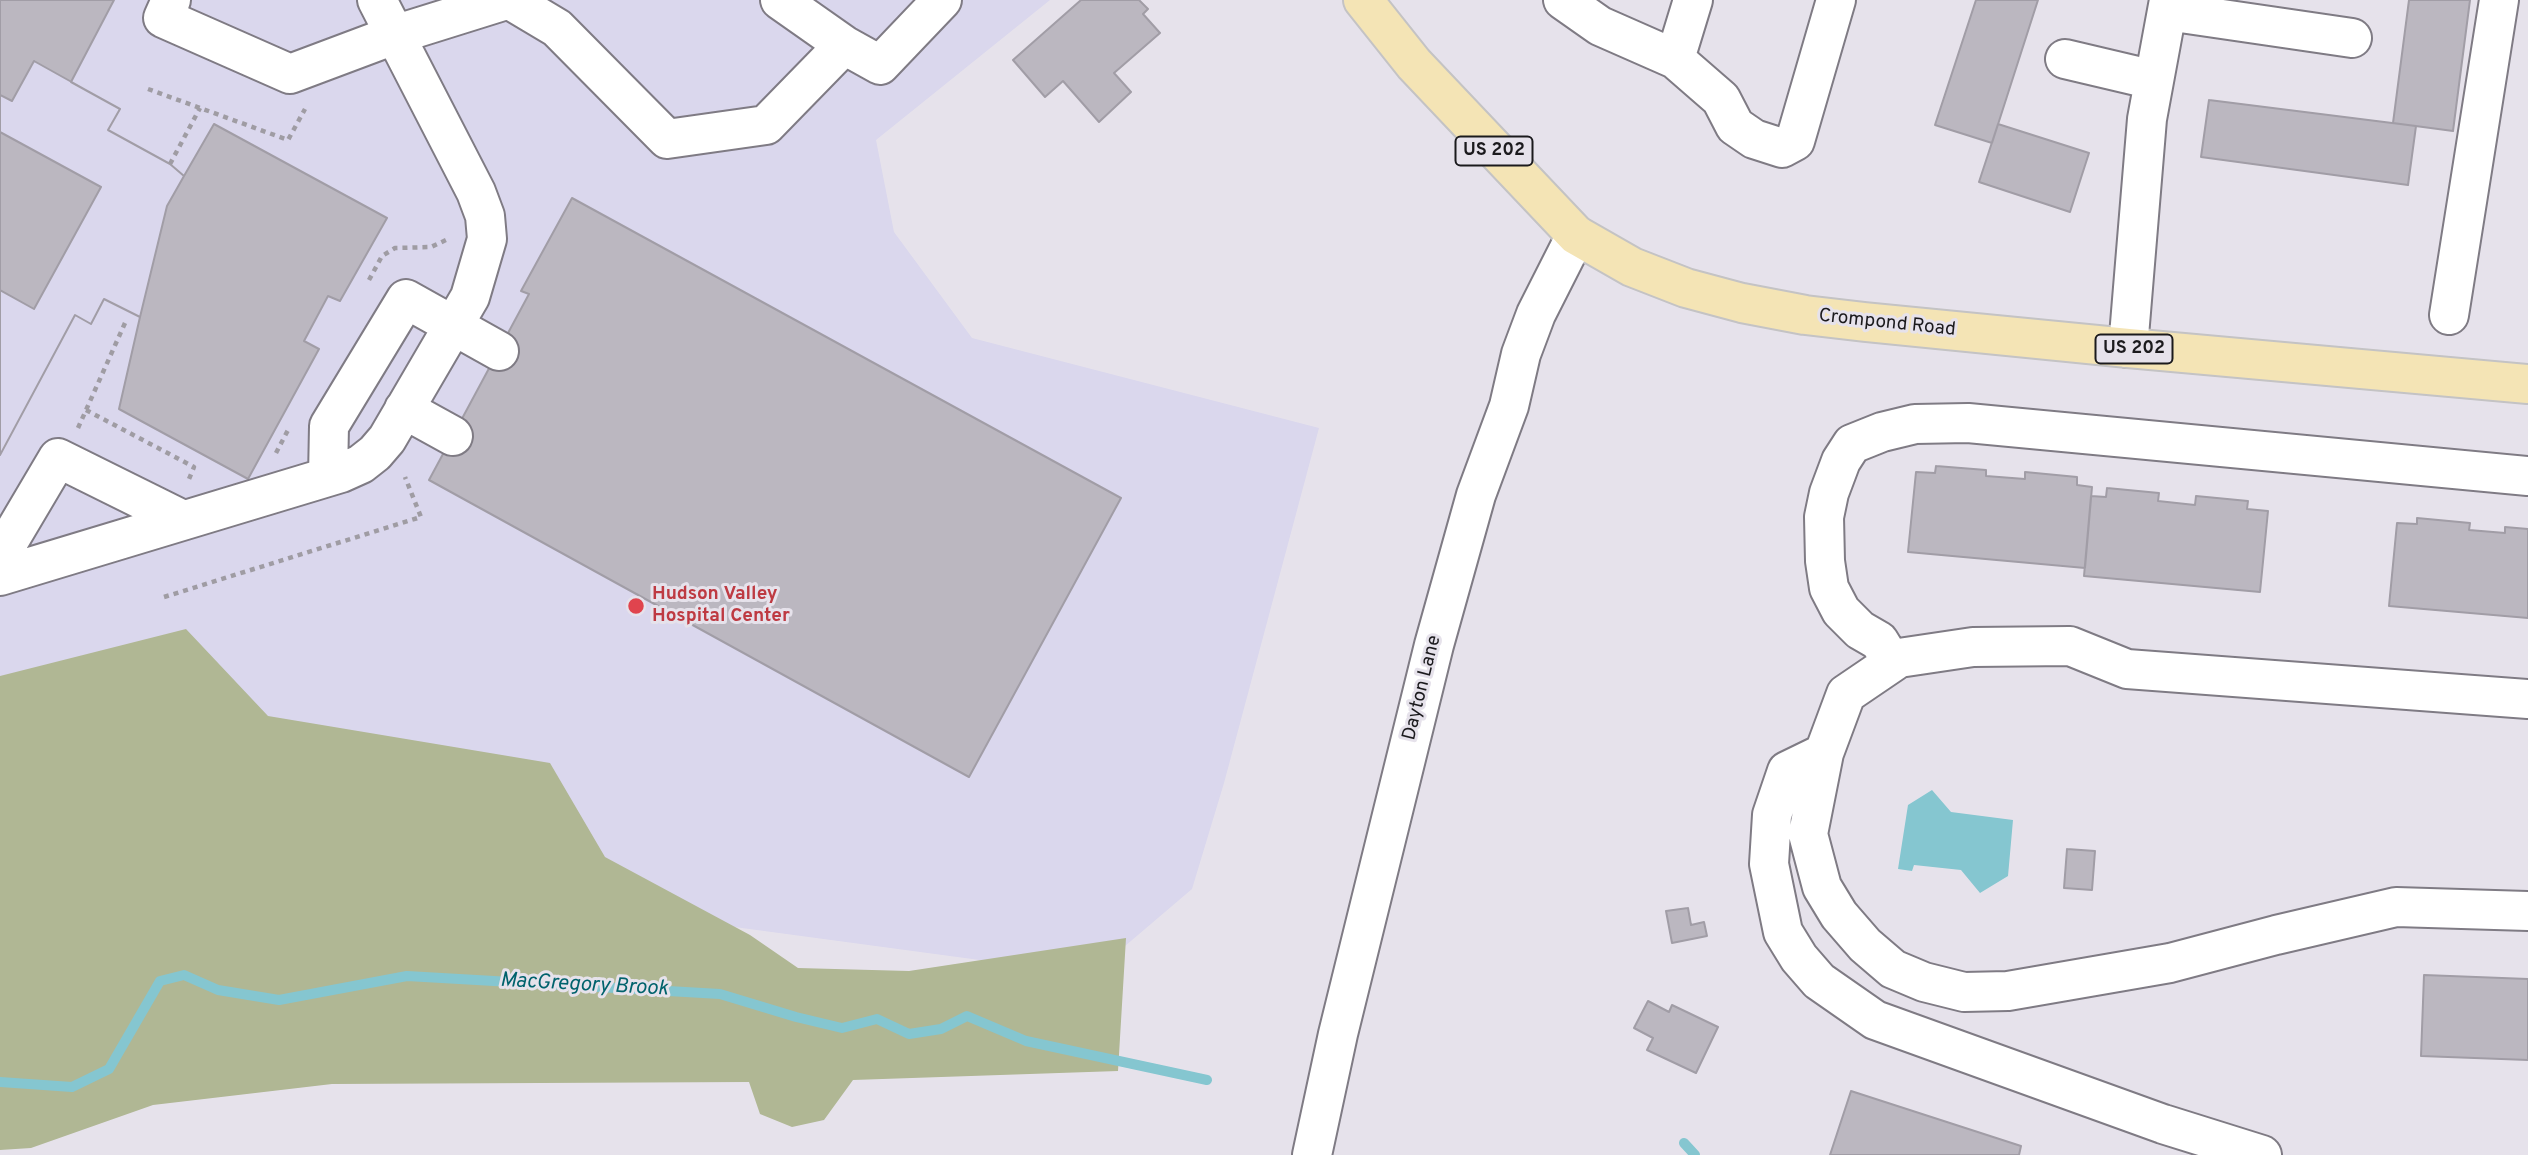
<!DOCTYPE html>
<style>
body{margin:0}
canvas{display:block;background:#e6e2eb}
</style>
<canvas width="2528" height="1155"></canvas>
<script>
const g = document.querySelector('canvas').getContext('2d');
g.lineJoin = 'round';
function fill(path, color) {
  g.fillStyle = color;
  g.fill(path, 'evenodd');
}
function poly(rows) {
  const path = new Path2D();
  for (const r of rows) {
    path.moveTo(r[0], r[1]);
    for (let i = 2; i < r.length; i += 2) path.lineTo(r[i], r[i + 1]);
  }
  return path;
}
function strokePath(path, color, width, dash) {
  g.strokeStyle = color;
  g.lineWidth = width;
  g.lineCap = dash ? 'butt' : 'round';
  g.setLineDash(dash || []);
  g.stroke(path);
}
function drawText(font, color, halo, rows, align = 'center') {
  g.font = font + ' Overpass,sans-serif';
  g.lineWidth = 6;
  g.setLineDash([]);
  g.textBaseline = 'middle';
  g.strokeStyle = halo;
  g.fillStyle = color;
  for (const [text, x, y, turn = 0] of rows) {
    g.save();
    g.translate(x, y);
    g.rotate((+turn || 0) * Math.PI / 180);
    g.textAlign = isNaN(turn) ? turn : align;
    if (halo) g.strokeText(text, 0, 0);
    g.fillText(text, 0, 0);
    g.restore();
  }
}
fill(poly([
 [0,0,1050,0,876,140,894,232,972,338,1319,428,1224,783,1192,889,1091,975,623,912,0,951]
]), '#dad7ed');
fill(poly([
 [186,629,268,716,550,763,605,857,750,935,798,968,909,971,1126,938,1118,1071,853,1080,824,1120,792,1127,760,1114,749,1082,332,1084,153,1105,31,1148,0,1150,0,676]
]), '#b0b794');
fill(poly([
 [1932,790,1951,812,2013,820,2008,876,1980,893,1961,870,1914,865,1912,871,1898,869,1908,805]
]), '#85c6d0');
strokePath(poly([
 [0,1082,72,1087,109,1069,160,981,184,975,218,990,279,1000,407,976,720,994,796,1017,842,1028,877,1019,909,1034,941,1029,967,1016,1026,1041,1207,1080],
 [1684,1143,1695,1155]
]), '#85c6d0', 10);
const building = poly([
 [0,0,114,0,71,82,120,109,108,130,170,164,184,176,214,124,387,218,340,301,328,296,304,341,319,349,248,479,119,409,140,317,104,299,91,324,75,315,0,455,0,0],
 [1081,0,1139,0,1148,9,1143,14,1160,33,1114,73,1131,92,1099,122,1063,81,1045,97,1013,60,1081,0],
 [1976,0,2038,0,1992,143,1935,125,1976,0],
 [2409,0,2470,0,2453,131,2393,123,2409,0],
 [34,61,120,109,108,130,170,164,184,176,167,206,140,317,104,299,91,324,75,315,0,455,0,290,34,309,101,187,0,132,0,95,12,101,34,61],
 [2209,100,2416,126,2408,185,2201,157,2209,100],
 [1998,124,2089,153,2070,212,1979,182,1998,124],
 [572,198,1121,498,969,777,429,480,529,294,521,291,572,198],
 [1936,466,1986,470,1986,476,2025,479,2025,472,2077,477,2077,485,2092,487,2085,568,1908,552,1916,472,1935,473,1936,466],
 [2107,488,2159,493,2158,501,2195,505,2196,496,2248,501,2247,509,2268,511,2260,592,2084,576,2091,496,2106,497,2107,488],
 [2417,518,2470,523,2469,530,2505,533,2505,527,2528,529,2528,618,2389,606,2397,523,2417,524,2417,518],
 [2067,849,2095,851,2092,890,2064,888,2067,849],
 [1688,908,1691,925,1704,922,1707,936,1672,943,1666,911,1688,908],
 [2424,975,2528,979,2528,1060,2421,1056,2424,975],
 [1648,1001,1669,1012,1672,1005,1718,1027,1696,1073,1647,1050,1653,1038,1634,1028,1648,1001],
 [1851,1091,2021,1146,2019,1155,1830,1155,1851,1091]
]);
fill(building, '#bbb7c0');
strokePath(building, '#a19da6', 2);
const minor = poly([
 [171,0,163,18,290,74,394,35,506,0],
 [510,0,557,28,667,139,766,125,844,45],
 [780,0,844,45,880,65,942,0],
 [1563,0,1600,26,1675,59,1693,0],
 [2167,11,2352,38],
 [1675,59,1721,99,1735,126,1754,139,1782,148,1795,141,1836,0],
 [2065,59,2154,80],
 [2449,315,2499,0],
 [2128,348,2147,119,2169,0],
 [404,409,453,436],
 [328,477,329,426,406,299,499,351],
 [0,556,58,458,183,520],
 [0,576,341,473,361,464,375,453,387,439,470,297,487,239,485,216,476,192,377,0],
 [1892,662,1879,641,1860,630,1841,611,1829,588,1825,561,1824,517,1829,493,1841,461,1852,444,1882,432,1915,424,1968,423,2528,476],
 [2528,699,2127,669,2070,646,1973,647,1899,658,1846,694,1824,753,1808,834,1822,887,1839,915,1865,945,1893,969,1924,982,1964,992,2008,991,2170,963,2276,935,2396,907,2528,911],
 [1824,753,1787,771,1772,815,1769,864,1783,932,1799,958,1819,981,1875,1020,2163,1124,2262,1155],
 [1312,1155,1338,1034,1434,645,1476,495,1509,406,1521,354,1536,314,1576,235]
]);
const major = poly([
 [1363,0,1414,64,1576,235,1632,267,1686,288,1742,303,1805,315,1865,322,2128,348,2528,384]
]);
strokePath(minor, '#7f7b84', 42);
strokePath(major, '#c4c3c4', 42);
strokePath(poly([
 [148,89,288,140,305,109],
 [170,164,200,108],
 [369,280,382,256,395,248,431,247,446,240],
 [86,410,194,467,189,479],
 [78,428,125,323],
 [276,453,288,430],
 [164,597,421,517,405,477]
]), '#9f9ca3', 4.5, [5, 5]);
strokePath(minor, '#fff', 38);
strokePath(major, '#f4e4b5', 38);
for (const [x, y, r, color] of [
 [636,606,9,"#e0444e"]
]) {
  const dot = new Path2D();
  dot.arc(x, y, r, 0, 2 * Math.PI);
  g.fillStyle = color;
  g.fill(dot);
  strokePath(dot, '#e6e2eb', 2.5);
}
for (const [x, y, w] of [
 [1494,151,77],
 [2134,349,77]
]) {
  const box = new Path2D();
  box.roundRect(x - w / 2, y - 14.5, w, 29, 5);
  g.fillStyle = '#e6e2eb';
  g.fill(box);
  strokePath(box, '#1b1a1d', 2);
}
drawText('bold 18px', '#1b1a1d', null, [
 ["US 202",1494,151],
 ["US 202",2134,349]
]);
drawText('19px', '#1b1a1d', '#e6e2eb', [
 ["Crompond Road",1887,324,6],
 ["Dayton Lane",1423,688,-76]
]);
drawText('bold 19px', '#be3a42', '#e6e2eb', [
 ["Hudson Valley",652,595],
 ["Hospital Center",652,617]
], 'left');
drawText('italic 21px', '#00626c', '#e6e2eb', [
 ["MacGregory Brook",584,986,3]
]);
</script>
